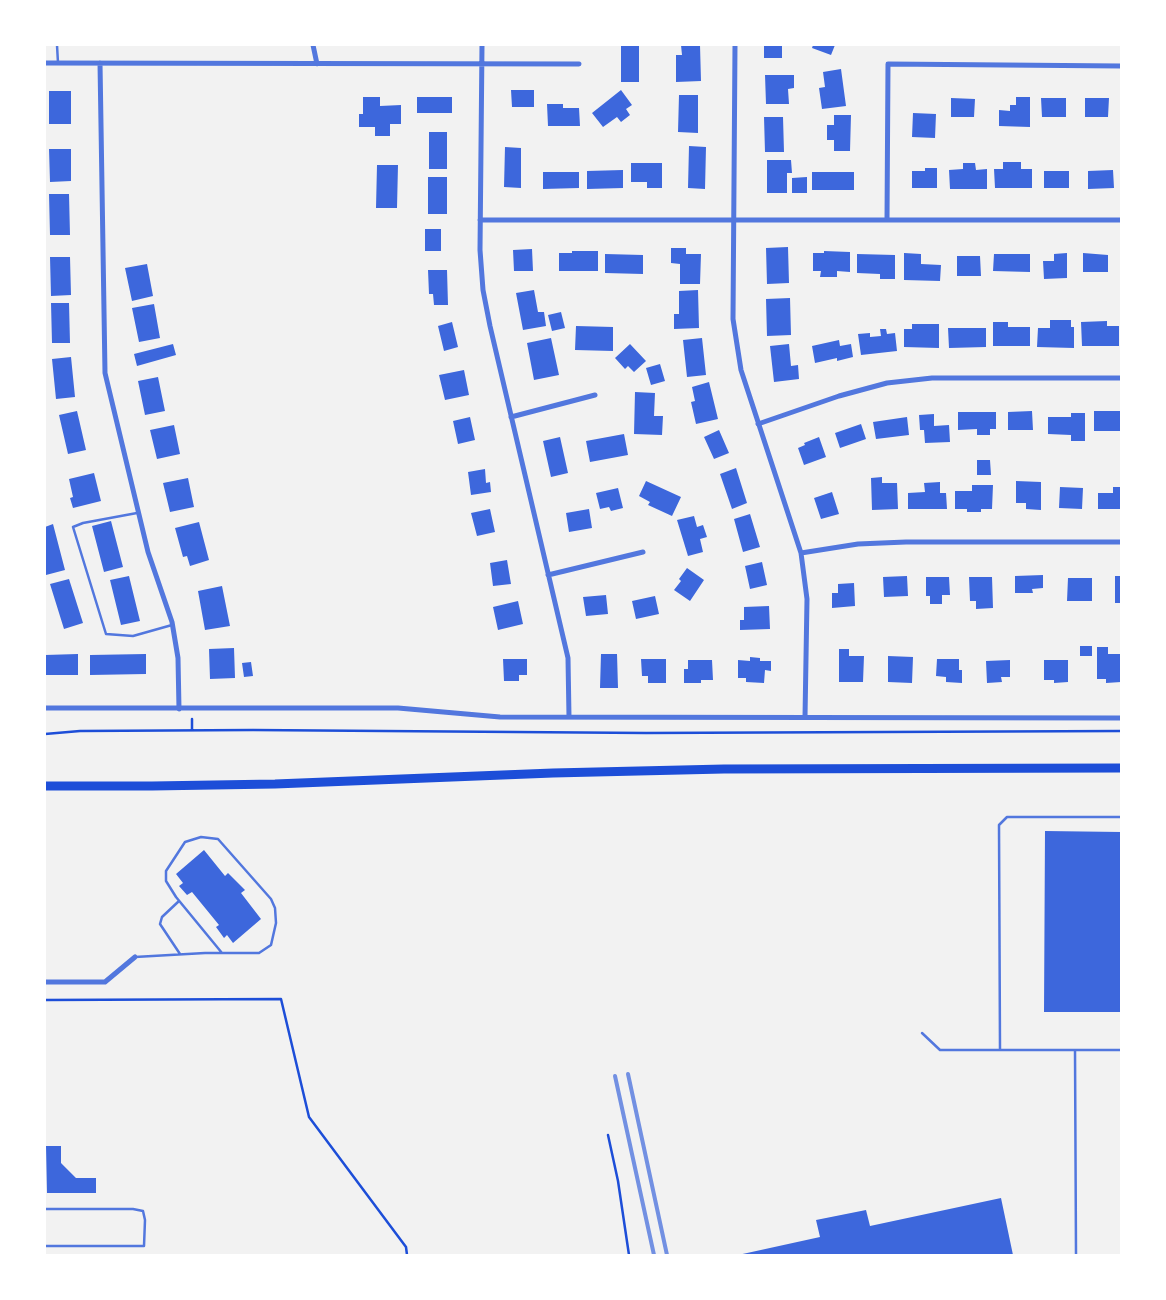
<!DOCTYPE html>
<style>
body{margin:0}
#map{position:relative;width:1166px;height:1300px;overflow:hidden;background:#f2f2f2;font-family:"Golos Text",sans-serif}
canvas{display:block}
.frame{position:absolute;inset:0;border:46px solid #fff;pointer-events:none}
</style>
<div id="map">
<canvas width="1166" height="1300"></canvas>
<div class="frame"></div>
</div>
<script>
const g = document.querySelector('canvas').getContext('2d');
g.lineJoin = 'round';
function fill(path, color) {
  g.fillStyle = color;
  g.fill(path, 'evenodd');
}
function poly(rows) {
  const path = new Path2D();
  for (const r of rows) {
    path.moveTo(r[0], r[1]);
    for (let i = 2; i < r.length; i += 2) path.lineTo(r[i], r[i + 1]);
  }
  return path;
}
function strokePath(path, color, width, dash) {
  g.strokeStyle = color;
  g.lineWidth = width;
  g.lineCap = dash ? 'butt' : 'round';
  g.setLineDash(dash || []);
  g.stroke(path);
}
fill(poly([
 [681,45,700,45,701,81,676,82,676,55,682,55],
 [764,45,782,45,782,58,764,58],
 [813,45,835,45,831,55,812,48],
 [621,46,639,46,639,82,621,82],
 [841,69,846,106,822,109,819,88,825,87,823,72],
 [765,75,794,75,794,88,788,89,789,104,766,104],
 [511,90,534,90,534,107,512,107],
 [621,90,632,105,626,109,630,115,621,122,617,117,603,127,592,113],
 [49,91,71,91,71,124,49,124],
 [679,95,698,95,698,133,678,132],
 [363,97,380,97,380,106,401,105,401,124,390,124,390,136,375,136,375,127,359,127,359,114,363,114],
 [417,97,452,97,452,113,417,113],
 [1016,97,1030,97,1030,127,999,126,999,110,1010,111,1010,105,1016,105],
 [951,98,975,99,974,117,951,117],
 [1041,98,1066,98,1066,117,1042,117],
 [1085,98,1109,98,1108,117,1085,117],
 [547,104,563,104,563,108,579,108,580,126,548,126],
 [913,113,936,114,935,138,912,137],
 [834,115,851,115,850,151,834,151,834,140,827,140,827,125,834,125],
 [764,117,783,117,784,152,765,152],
 [429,132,447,132,447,169,429,169],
 [689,146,706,147,705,189,688,188],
 [505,147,521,148,521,188,504,187],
 [49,149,71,149,71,181,50,182],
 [767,160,791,160,792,173,787,173,787,193,767,193],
 [1003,162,1021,162,1021,169,1032,169,1032,188,995,188,994,169,1003,169],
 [631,163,662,163,662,188,647,188,647,182,631,182],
 [963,163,975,163,976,170,987,169,987,189,950,189,949,170,963,169],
 [377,165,398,165,397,208,376,208],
 [925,168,937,168,937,188,912,188,912,171,925,171],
 [623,170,623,188,587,189,587,171],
 [1113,170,1114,188,1088,189,1088,171],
 [1044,171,1069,171,1069,188,1044,188],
 [543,172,579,172,579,188,543,189],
 [812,172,854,172,854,190,812,190],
 [428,177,447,177,447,214,428,214],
 [807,177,807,193,792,193,792,178],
 [49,194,69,194,70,235,50,235],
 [425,229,441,229,441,251,425,251],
 [788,247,789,283,767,284,766,248],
 [671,248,686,248,686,254,701,254,700,284,680,284,680,264,671,263],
 [532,249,533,271,514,271,513,250],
 [572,251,598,251,598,271,559,271,559,253,572,253],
 [824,251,850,252,850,272,837,271,837,277,820,277,821,271,813,271,813,253,824,253],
 [904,253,921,254,921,264,941,265,940,281,904,280],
 [1067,253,1067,278,1044,279,1043,261,1054,261,1054,254],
 [1083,253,1108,255,1108,272,1083,272],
 [605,254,643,255,643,274,605,273],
 [857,254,895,255,895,279,880,279,880,274,857,273],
 [994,254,1030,254,1030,272,993,271],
 [957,256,980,256,981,276,957,276],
 [50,257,70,257,71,295,51,296],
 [147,264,153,296,132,301,125,268],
 [428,270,447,270,448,305,434,305,433,294,429,294],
 [534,290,538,312,544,312,546,326,523,330,516,293],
 [698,290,699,328,674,329,674,314,679,314,679,291],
 [790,298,791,335,767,336,766,299],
 [51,303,69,303,70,343,52,343],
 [154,304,160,338,139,342,132,308],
 [561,312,565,328,552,331,548,315],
 [1050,320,1071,320,1071,327,1074,327,1074,348,1037,347,1038,328,1050,328],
 [1107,321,1107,326,1119,326,1119,346,1082,346,1081,322],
 [452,322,458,347,444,351,438,326],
 [993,322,1008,322,1008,327,1030,327,1030,346,993,346],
 [912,324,939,324,939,348,904,347,904,329,912,329],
 [576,326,613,327,613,351,575,350],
 [948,328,986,328,986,347,949,348],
 [880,329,886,329,887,334,895,333,897,351,861,355,858,334,870,333,870,337,881,336],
 [551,338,559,375,534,380,527,343],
 [702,338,706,375,687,377,683,340],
 [839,340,840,346,851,344,853,357,837,361,837,358,815,363,812,346],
 [173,344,176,355,137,366,134,354],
 [630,344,646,361,634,372,628,366,625,369,615,358],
 [789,344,791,366,798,365,799,379,774,382,770,346],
 [71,357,75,397,56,399,52,359],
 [660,364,665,381,651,385,646,368],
 [464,370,469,395,445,400,439,375],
 [158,377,165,411,145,415,138,381],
 [709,382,718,419,696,424,691,402,695,401,692,387],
 [635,392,655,393,654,416,663,416,662,435,634,434],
 [77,411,86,450,68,454,59,415],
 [1032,411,1033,430,1008,430,1008,412],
 [1094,411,1121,411,1121,431,1094,431],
 [958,412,996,412,996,429,990,429,990,435,977,435,977,429,958,430],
 [1071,413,1085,413,1085,441,1071,441,1071,435,1048,434,1048,417,1071,417],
 [934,414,934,426,949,425,950,442,925,443,924,430,920,430,919,415],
 [470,417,475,440,458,444,453,421],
 [907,417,909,435,876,439,873,422],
 [861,424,866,439,840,448,835,433],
 [174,425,180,454,157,459,150,430],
 [719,430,729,453,714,459,704,437],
 [624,434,628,455,590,462,586,441],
 [560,437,568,473,551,477,543,441],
 [819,437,826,457,804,465,798,448,805,445,804,443],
 [977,460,990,460,991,475,977,475],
 [736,468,747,503,732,509,720,474],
 [485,469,486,483,490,482,491,492,471,495,468,472],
 [94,473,101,501,73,508,70,498,73,497,69,479],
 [882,477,882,483,897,483,898,509,872,510,871,478],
 [188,478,194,507,170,512,163,483],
 [646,481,681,497,672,516,648,505,650,502,639,496],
 [1016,481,1041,482,1041,510,1026,509,1026,503,1016,503],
 [940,482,940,493,946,493,947,509,908,509,908,493,925,492,924,483],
 [972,485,993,485,992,509,981,509,981,512,967,512,967,509,955,509,955,491,972,491],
 [1060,487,1083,488,1082,509,1059,508],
 [1113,487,1121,487,1121,509,1098,509,1098,493,1113,493],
 [618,488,623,508,611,511,609,507,600,509,596,493],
 [832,492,839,514,821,519,814,498],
 [490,509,495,532,477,536,471,513],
 [589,509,592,528,569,532,566,513],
 [750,514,760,547,743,552,734,519],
 [694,516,697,527,703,525,707,537,700,539,703,552,688,556,677,520],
 [111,521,123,567,104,572,92,526],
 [199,522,209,560,190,566,187,556,183,557,175,528],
 [53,524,65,570,46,575,45,527],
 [507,560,511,584,493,586,490,563],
 [762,562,767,585,750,589,745,566],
 [687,568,704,580,690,601,674,590,681,581,679,579],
 [1043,575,1043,588,1032,589,1033,593,1015,593,1015,576],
 [129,576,140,621,121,625,110,580],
 [907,576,908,596,884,597,883,577],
 [1115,576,1121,576,1121,603,1115,603],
 [926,577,949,577,950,595,942,595,942,604,930,604,930,596,926,596],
 [969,577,992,577,993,608,976,609,976,601,970,601],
 [1068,578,1092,578,1092,601,1067,601],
 [69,579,83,623,64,629,50,584],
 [854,583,855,606,832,608,832,593,838,593,838,584],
 [222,586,230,626,205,630,198,591],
 [606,595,608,614,586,616,583,597],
 [655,596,659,614,636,619,632,601],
 [518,601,523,624,498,630,493,607],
 [769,606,770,629,740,630,740,620,744,620,744,607],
 [1080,646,1092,646,1092,656,1080,656],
 [1097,647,1108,647,1108,654,1121,654,1121,682,1106,683,1106,679,1097,679],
 [234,648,235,678,210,679,209,649],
 [839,649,849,649,849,656,864,656,863,682,839,682],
 [78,654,78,675,45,675,45,655],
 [146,654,146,674,90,675,90,655],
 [601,654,617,654,618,688,600,688],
 [888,656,913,657,912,683,888,682],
 [750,657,760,658,760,661,771,661,771,671,765,670,764,683,746,682,746,678,738,678,738,660,750,661],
 [503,659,527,659,527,675,519,675,519,681,504,681],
 [641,659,666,659,666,683,648,683,648,676,642,676],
 [937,659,959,659,959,670,962,670,962,683,946,682,946,677,936,676],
 [688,660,712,660,713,680,701,680,701,683,684,683,684,669,688,669],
 [1010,660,1010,677,1001,677,1002,682,987,683,986,661],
 [1044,660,1068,660,1068,682,1054,683,1054,680,1044,680],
 [251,662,253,676,244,677,242,663],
 [1045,831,1121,832,1121,1012,1044,1012],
 [204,850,225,876,228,873,245,890,241,893,261,919,233,943,227,935,224,938,216,927,219,925,192,892,187,895,179,886,183,883,176,874],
 [46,1146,61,1146,61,1163,76,1178,96,1178,96,1193,47,1193],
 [1001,1198,1013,1255,738,1255,820,1237,816,1220,866,1210,870,1226]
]), '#3d67dc');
strokePath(poly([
 [192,719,192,730],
 [45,734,80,731,253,730,646,733,1121,731],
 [45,1000,281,999,309,1117,406,1247,407,1255],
 [608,1135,618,1181,629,1255]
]), '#1d4ed8', 2.5);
strokePath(poly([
 [57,45,58,63],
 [137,513,83,523,73,527,106,634,133,636,172,625],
 [179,901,162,917,160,924,180,954],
 [135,957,205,953,259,953,271,945,276,923,275,908,271,899,218,839,201,837,185,842,166,871,166,881,176,897,222,953],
 [922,1033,940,1050,1121,1050],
 [1000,1050,999,825,1007,817,1121,817],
 [1075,1050,1076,1255],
 [45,1209,133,1209,143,1211,145,1220,144,1246,45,1246]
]), '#5277de', 2.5);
strokePath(poly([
 [313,45,317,64],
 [482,45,480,250,483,290,490,326,568,658,569,717],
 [735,45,733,319,741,370,801,553,807,599,805,717],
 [45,63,579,64],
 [100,63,105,373,148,552,172,622,178,658,179,709],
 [480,220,1121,220],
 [887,220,888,64,1121,66],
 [511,417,595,395],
 [758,424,839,396,887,383,932,378,1121,378],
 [801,553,858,544,906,542,1121,542],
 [548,575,643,552],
 [45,708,398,708,500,717,1121,718],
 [45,982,105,982,135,957]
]), '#5277de', 5);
strokePath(poly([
 [45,786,152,786,275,784,553,773,724,769,1121,768]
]), '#1d4ed8', 9);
strokePath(poly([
 [628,1074,667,1255],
 [615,1076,654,1255]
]), '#7290e2', 4);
</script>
